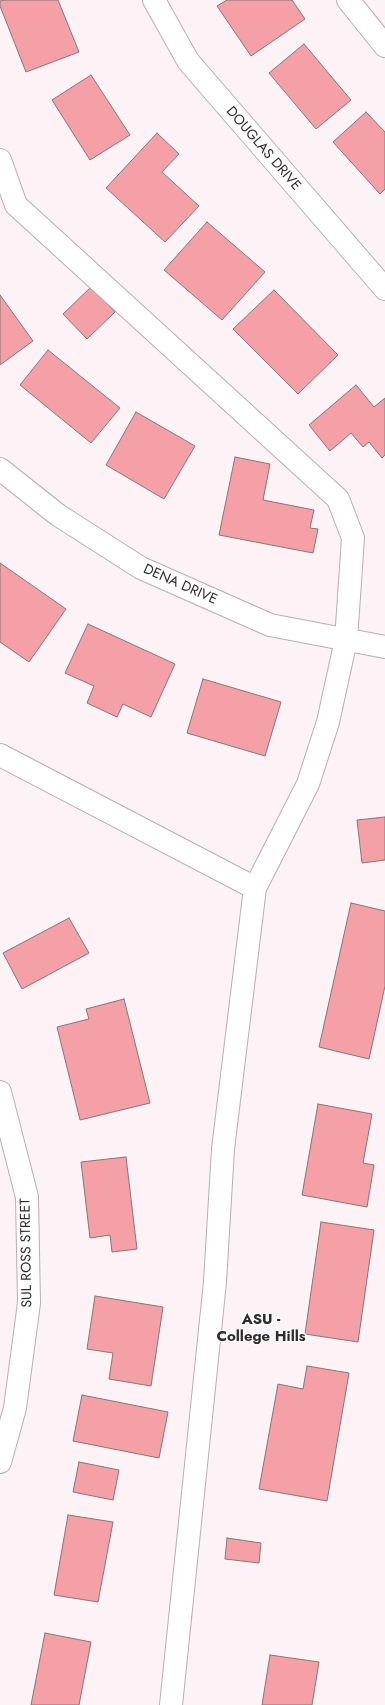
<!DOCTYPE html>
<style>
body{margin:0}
canvas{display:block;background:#fdf2f6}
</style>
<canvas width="385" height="1705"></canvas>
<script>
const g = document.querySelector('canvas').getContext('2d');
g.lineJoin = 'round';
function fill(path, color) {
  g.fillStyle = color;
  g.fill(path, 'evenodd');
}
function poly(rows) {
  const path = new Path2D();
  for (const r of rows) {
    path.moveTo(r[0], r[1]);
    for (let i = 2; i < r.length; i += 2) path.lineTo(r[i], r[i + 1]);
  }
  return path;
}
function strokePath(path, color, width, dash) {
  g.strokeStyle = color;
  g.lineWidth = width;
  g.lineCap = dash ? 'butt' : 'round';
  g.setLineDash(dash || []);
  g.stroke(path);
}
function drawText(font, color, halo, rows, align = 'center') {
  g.font = font + ' Jost,sans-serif';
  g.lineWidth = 3;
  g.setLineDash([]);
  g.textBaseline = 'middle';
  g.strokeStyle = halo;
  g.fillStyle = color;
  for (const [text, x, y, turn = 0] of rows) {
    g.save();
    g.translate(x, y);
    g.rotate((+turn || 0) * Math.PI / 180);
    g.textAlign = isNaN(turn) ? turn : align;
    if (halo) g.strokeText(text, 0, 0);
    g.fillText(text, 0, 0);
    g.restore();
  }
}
const building = poly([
 [4,0,58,0,79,52,26,72,0,6,0,1,4,0],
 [227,0,292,0,305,19,251,56,217,6,227,0],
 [304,44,351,100,316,129,269,73,304,44],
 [91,75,130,135,90,160,52,100,91,75],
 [366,112,385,132,385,189,380,194,333,142,366,112],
 [157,133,179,154,162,172,199,206,165,242,106,188,157,133],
 [207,222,265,272,222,320,164,270,207,222],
 [91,287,115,312,87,339,63,314,91,287],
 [274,290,338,355,298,394,233,329,274,290],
 [0,295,33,341,0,365,0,295],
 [48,350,120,408,91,443,20,385,48,350],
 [356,385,374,407,385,398,385,455,382,458,369,442,363,447,351,433,330,451,309,425,356,385],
 [136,412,195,446,164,499,106,465,136,412],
 [235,457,270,464,263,500,314,510,310,528,318,529,313,553,219,535,235,457],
 [0,563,66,609,29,662,0,642,0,563],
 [88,624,175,664,151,717,123,704,117,717,87,703,94,686,65,673,88,624],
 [203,679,281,702,265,756,187,733,203,679],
 [385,817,385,860,362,863,357,820,385,817],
 [351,903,385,911,385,986,369,1059,319,1047,351,903],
 [69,918,89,953,22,989,3,953,69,918],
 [124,999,150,1103,80,1120,57,1027,89,1019,86,1009,124,999],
 [318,1104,372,1114,363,1163,374,1165,367,1207,302,1195,318,1104],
 [126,1157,137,1249,112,1252,110,1235,90,1238,81,1162,126,1157],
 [321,1222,374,1230,358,1342,305,1334,321,1222],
 [95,1296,163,1307,151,1386,109,1379,113,1353,87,1349,95,1296],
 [307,1366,349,1373,327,1501,259,1489,278,1384,303,1389,307,1366],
 [82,1395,168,1412,159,1458,73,1441,82,1395],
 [79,1462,119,1470,113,1500,73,1492,79,1462],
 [68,1515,113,1522,98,1602,54,1595,68,1515],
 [227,1538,261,1543,259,1563,225,1559,227,1538],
 [45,1633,91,1642,79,1705,31,1705,45,1633],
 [270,1655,319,1662,312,1705,262,1705,270,1655]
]);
fill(building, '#f59fa6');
strokePath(building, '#867676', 1);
const minor = poly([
 [154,0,188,61,385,289],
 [348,0,385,46],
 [0,160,16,205,338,499,353,538,346,640,328,722,308,784,255,888,223,1149,215,1282,171,1705],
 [0,469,58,515,141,568,270,625,385,647],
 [0,755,255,888],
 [0,1092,27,1197,29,1303,15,1408,0,1462]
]);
strokePath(minor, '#bdacb3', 24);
strokePath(minor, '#fff', 22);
drawText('14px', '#312b2d', '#fff', [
 ["DOUGLAS DRIVE",263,149,49],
 ["DENA DRIVE",180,585,24],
 ["SUL ROSS STREET",27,1253,-91]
]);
drawText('bold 15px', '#312b2d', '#fff', [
 ["ASU -",261,1320],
 ["College Hills",261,1337]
]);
</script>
